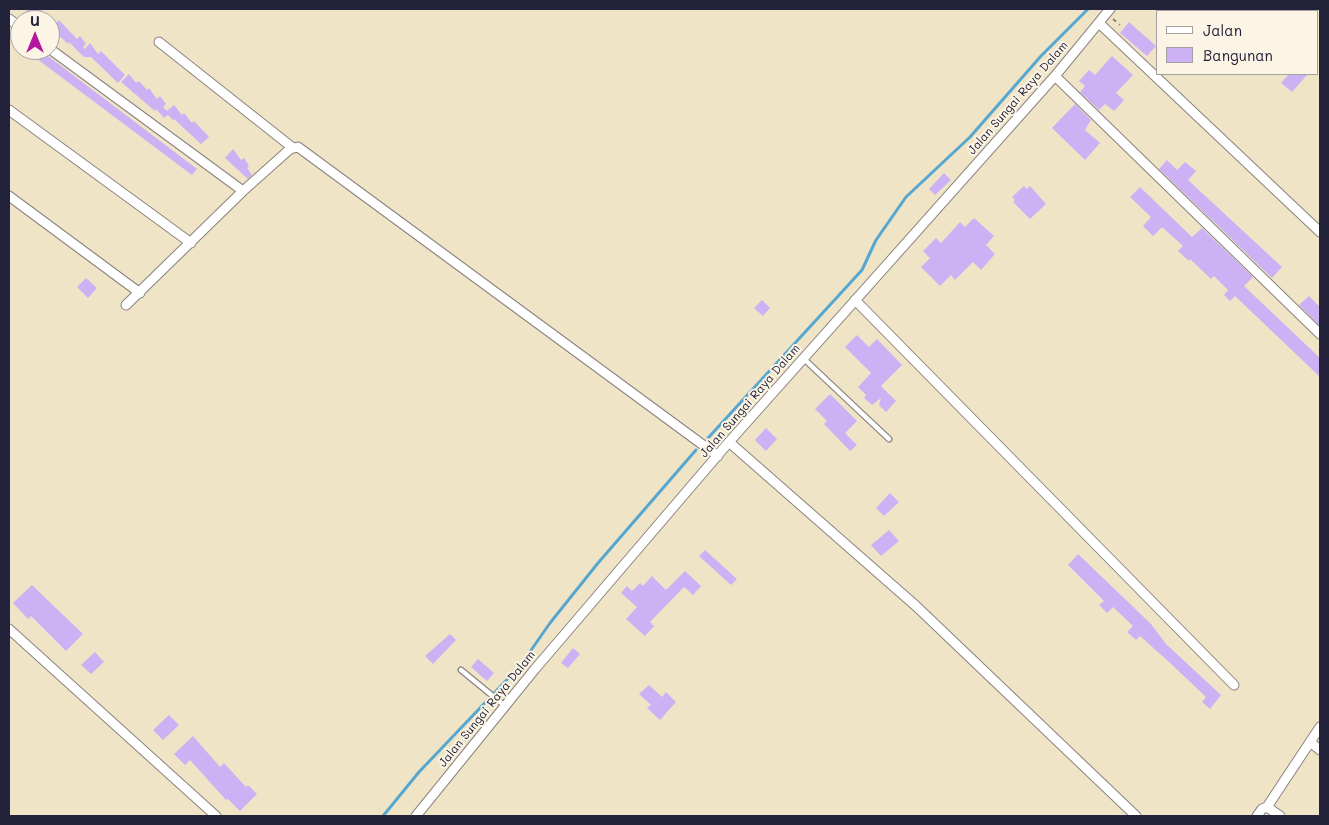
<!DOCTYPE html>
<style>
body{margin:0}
#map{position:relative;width:1329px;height:825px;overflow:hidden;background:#f0e4c6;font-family:Mali,sans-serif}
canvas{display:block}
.frame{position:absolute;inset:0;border:10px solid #22223b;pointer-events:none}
.legend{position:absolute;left:1156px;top:10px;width:162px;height:65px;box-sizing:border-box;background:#fcf5e5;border:1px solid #a5a1a1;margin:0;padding:6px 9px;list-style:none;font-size:15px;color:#22223b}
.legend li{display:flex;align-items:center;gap:10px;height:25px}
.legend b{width:25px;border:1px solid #a5a1a1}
.north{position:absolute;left:10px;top:10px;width:50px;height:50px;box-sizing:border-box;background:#fcf5e5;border:1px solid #a5a1a1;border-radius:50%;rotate:0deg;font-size:14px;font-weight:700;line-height:20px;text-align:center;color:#22223b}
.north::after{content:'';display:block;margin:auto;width:18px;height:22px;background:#b5179e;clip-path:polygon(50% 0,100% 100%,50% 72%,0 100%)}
</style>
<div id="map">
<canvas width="1329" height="825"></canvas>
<div class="frame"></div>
<ul class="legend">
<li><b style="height:6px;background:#fff"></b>Jalan</li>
<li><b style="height:14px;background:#cdb1f5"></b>Bangunan</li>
</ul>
<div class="north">U</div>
</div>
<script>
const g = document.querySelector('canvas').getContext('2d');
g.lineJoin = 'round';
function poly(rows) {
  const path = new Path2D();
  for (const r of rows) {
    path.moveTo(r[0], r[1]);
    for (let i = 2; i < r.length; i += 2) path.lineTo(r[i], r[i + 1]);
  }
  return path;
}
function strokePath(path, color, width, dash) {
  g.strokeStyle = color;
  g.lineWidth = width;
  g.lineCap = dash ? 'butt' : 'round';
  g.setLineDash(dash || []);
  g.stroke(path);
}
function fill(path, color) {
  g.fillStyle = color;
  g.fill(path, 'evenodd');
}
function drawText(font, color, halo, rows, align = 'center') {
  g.font = font + ' Mali,sans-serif';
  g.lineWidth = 4;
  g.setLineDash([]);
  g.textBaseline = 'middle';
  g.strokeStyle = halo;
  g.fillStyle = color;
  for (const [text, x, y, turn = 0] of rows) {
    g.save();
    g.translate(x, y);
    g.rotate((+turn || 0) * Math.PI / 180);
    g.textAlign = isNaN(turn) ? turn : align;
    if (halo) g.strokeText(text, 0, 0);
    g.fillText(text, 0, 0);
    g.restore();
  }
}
strokePath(poly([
 [708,438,862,270,876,240,906,197,970,137,1041,56,1088,9],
 [383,816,419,772,520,666,550,623,598,563,696,450]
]), '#56a7d0', 3);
fill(poly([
 [25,9,40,9,49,20,36,20],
 [59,20,77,39,80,36,86,44,83,47,85,49,90,43,98,54,101,51,125,75,118,83,91,57,84,57,69,42,68,44,51,28],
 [1129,22,1156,46,1147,56,1120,33],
 [25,50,40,50,197,169,192,175],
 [1112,56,1133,75,1116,93,1124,100,1114,111,1105,104,1099,110,1080,92,1085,86,1079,81,1089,70,1095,75],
 [129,74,136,83,139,81,147,90,149,88,157,99,160,96,166,104,163,107,167,111,174,105,182,115,184,113,192,123,194,121,209,137,201,144,174,119,173,120,168,115,164,118,156,109,155,111,121,82],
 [1289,74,1308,74,1292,92,1281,83],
 [1075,104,1091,120,1085,130,1100,143,1085,160,1052,128],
 [233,149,241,160,244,158,249,166,247,168,252,175,248,179,225,158],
 [1167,160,1177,170,1185,162,1196,171,1188,180,1282,267,1272,278,1159,169],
 [944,173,951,180,935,195,929,189],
 [1024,186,1027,189,1030,186,1046,204,1030,219,1013,202,1015,200,1012,197],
 [1140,187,1192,237,1202,228,1253,277,1244,286,1320,358,1320,377,1235,296,1230,301,1224,295,1228,290,1214,276,1211,279,1190,259,1189,261,1178,251,1183,246,1162,227,1153,236,1143,226,1151,217,1130,197],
 [974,218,994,236,986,245,995,254,981,270,973,262,955,280,951,275,940,286,921,267,930,258,923,251,936,238,941,243,960,222,965,227],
 [86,278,97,288,88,298,77,287],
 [1309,296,1320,307,1320,326,1299,305],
 [762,300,770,308,763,316,754,308],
 [857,335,869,347,877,339,902,365,881,386,896,401,886,412,879,405,881,398,872,405,864,398,866,395,858,387,871,373,845,347],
 [830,394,857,421,845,433,857,445,850,451,824,424,827,421,815,409],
 [766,428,777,439,766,451,755,440],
 [890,493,899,502,884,516,876,508],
 [889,530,899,541,881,556,871,545],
 [705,550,737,579,731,585,699,556],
 [1078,554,1151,624,1166,644,1221,695,1210,709,1202,702,1206,697,1169,662,1140,636,1136,640,1127,632,1133,626,1113,607,1107,613,1099,605,1104,601,1068,565],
 [685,571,701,586,693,595,684,587,650,622,654,626,645,636,626,619,637,607,621,593,627,586,632,591,640,583,643,586,652,576,666,590],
 [32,585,83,634,66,651,31,616,28,619,13,603],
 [450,634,456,640,433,664,425,656],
 [573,648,580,654,568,668,561,663],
 [95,652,104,662,91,674,81,665],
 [478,659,494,673,487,681,471,667],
 [649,685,662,697,666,692,676,702,660,720,647,708,651,705,639,694],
 [169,715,179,725,163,740,153,730],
 [193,736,220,767,224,763,246,787,248,785,257,794,240,811,228,799,226,800,190,760,185,765,174,754]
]), '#cdb1f5');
const lane = poly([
 [803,358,889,439],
 [461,670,505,706]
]);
const street = poly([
 [9,19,20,27],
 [1099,23,1320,232],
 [159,42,293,148],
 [50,49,243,191],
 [1055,76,1320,334],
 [9,110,191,243],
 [9,196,140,293],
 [855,300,1234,685],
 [126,305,243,191,290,149,298,147,718,456],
 [729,442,916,606,1136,816],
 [9,629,216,816],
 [1310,742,1320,750],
 [1267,807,1320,727],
 [416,816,535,669,729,442,1055,76,1110,9],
 [1257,816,1262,809,1267,807,1280,816]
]);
strokePath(lane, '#898380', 7);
strokePath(street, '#898380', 11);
strokePath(poly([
 [1113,19,1120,25]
]), '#898380', 2, [4, 4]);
strokePath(lane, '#fff', 4.5);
strokePath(street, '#fff', 9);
drawText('12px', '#22223b', '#fcf5e5', [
 ["Jalan Sungai Raya Dalam",1018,98,-49],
 ["Jalan Sungai Raya Dalam",750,401,-49],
 ["Jalan Sungai Raya Dalam",487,709,-51]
]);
</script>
